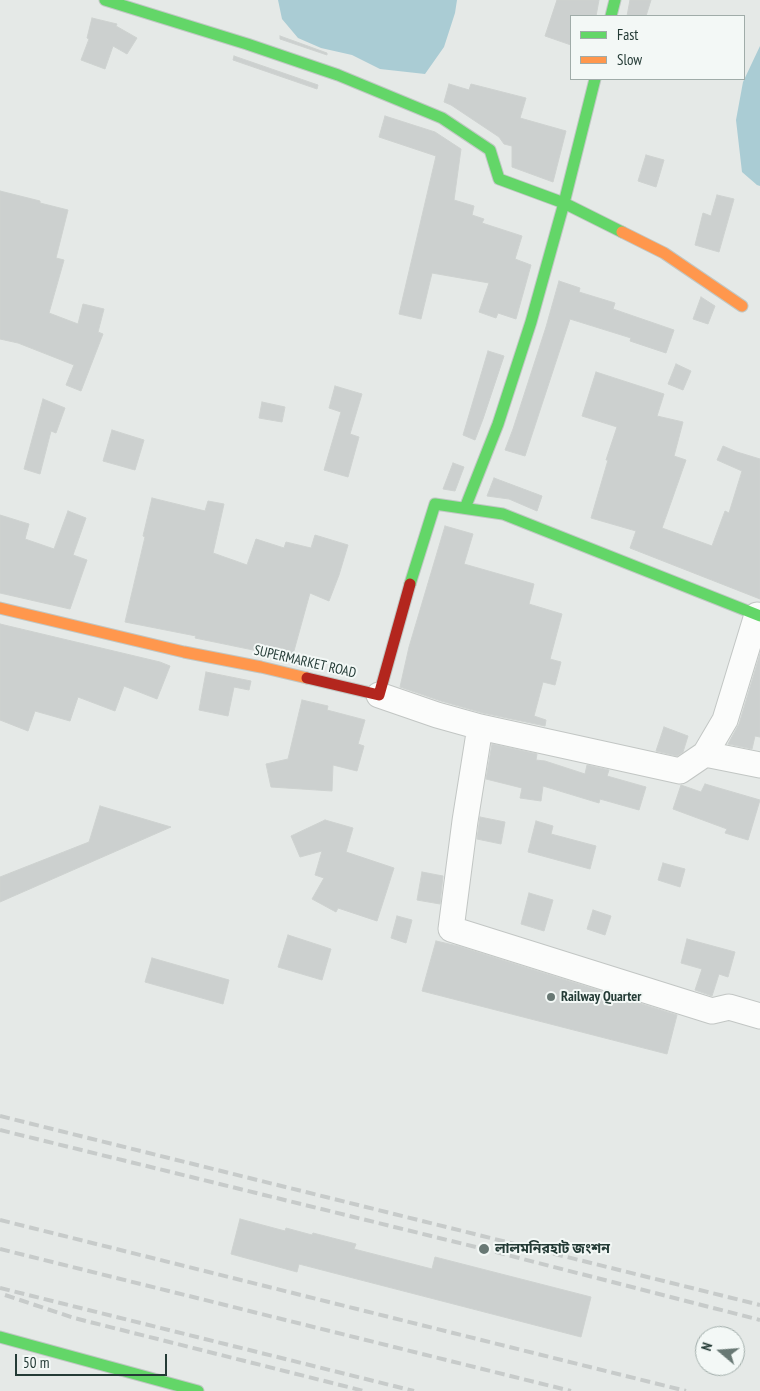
<!DOCTYPE html>
<meta charset="utf-8">
<style>
body{margin:0}
#map{position:relative;width:760px;height:1391px;overflow:hidden;background:#e5e9e7;font-family:"PT Sans Narrow",sans-serif}
canvas{display:block}
.legend{position:absolute;left:570px;top:15px;width:175px;height:65px;box-sizing:border-box;background:#f3f8f6;border:1px solid #a0aca9;margin:0;padding:6px 9px;list-style:none;font-size:15px;color:#243b36}
.legend li{display:flex;align-items:center;gap:10px;height:25px}
.legend b{width:25px;border:1px solid #a0aca9}
.north{position:absolute;left:695px;top:1326px;width:50px;height:50px;box-sizing:border-box;background:#f3f8f6;border:1px solid #a0aca9;border-radius:50%;rotate:288deg;font-size:14px;font-weight:700;line-height:20px;text-align:center;color:#243b36}
.north::after{content:'';display:block;margin:auto;width:18px;height:22px;background:#687874;clip-path:polygon(50% 0,100% 100%,50% 72%,0 100%)}
.scale{position:absolute;left:15px;top:1354px;width:152px;height:22px;box-sizing:border-box;border:2px solid #243b36;border-top:0;padding-left:6px;font-size:15px;line-height:18px;white-space:nowrap;color:#243b36;-webkit-text-stroke:4px #f3f8f6;paint-order:stroke}
</style>
<div id="map">
<canvas width="760" height="1391"></canvas>
<ul class="legend">
<li><b style="height:6px;background:#63d668"></b>Fast</li>
<li><b style="height:6px;background:#ff974d"></b>Slow</li>
</ul>
<div class="north">N</div>
<div class="scale">50 m</div>
</div>
<script>
const g = document.querySelector('canvas').getContext('2d');
g.lineJoin = 'round';
function fill(path, color) {
  g.fillStyle = color;
  g.fill(path, 'evenodd');
}
function poly(rows) {
  const path = new Path2D();
  for (const r of rows) {
    path.moveTo(r[0], r[1]);
    for (let i = 2; i < r.length; i += 2) path.lineTo(r[i], r[i + 1]);
  }
  return path;
}
function strokePath(path, color, width, dash) {
  g.strokeStyle = color;
  g.lineWidth = width;
  g.lineCap = dash ? 'butt' : 'round';
  g.setLineDash(dash || []);
  g.stroke(path);
}
function drawText(font, color, halo, rows, align = 'center') {
  g.font = font + ' "PT Sans Narrow","Noto Sans Bengali",sans-serif';
  g.lineWidth = 4;
  g.setLineDash([]);
  g.textBaseline = 'middle';
  g.strokeStyle = halo;
  g.fillStyle = color;
  for (const [text, x, y, turn = 0] of rows) {
    g.save();
    g.translate(x, y);
    g.rotate((+turn || 0) * Math.PI / 180);
    g.textAlign = isNaN(turn) ? turn : align;
    if (halo) g.strokeText(text, 0, 0);
    g.fillText(text, 0, 0);
    g.restore();
  }
}
fill(poly([
 [278,0,457,0,455,13,444,47,425,74,380,69,352,55,321,48,298,38,282,19],
 [760,46,760,186,757,185,742,172,736,120,743,82]
]), '#aaccd4');
const building = poly([
 [557,0,599,0,596,16,571,16,571,45,545,36,557,0],
 [630,0,651,0,646,16,627,16,630,0],
 [92,18,117,24,116,26,137,38,127,54,113,46,105,69,81,60,89,39,87,38,92,18],
 [280,36,294,41,327,53,327,55,280,39,280,36],
 [234,56,318,85,317,89,233,60,234,56],
 [449,84,469,90,471,84,526,98,520,118,566,131,553,182,512,167,512,146,504,144,499,137,451,105,444,102,449,84],
 [385,116,435,132,461,149,454,200,474,206,472,215,484,219,482,223,522,236,515,259,531,265,516,319,498,313,496,318,479,312,489,283,432,273,421,319,399,314,436,156,379,137,385,116],
 [646,155,664,160,656,187,638,181,646,155],
 [0,191,40,201,40,203,68,210,56,258,64,260,49,313,78,324,83,304,104,309,98,332,103,334,81,391,66,385,74,365,18,343,0,339,0,191],
 [717,195,734,199,719,252,695,245,703,213,711,216,717,195],
 [559,281,580,288,579,292,615,303,613,309,674,330,666,353,630,341,631,338,570,319,525,456,505,450,513,429,546,327,559,281],
 [701,297,715,306,708,324,693,319,701,297],
 [488,351,504,356,483,419,475,440,463,435,488,351],
 [676,364,691,371,683,390,668,384,676,364],
 [596,372,664,394,657,416,683,422,674,456,686,460,662,528,712,546,725,511,729,513,742,471,717,460,723,446,737,452,760,459,760,599,630,548,636,531,591,518,608,460,606,460,617,427,582,416,596,372],
 [335,386,362,394,350,434,359,437,348,477,324,470,341,412,329,408,335,386],
 [43,399,65,408,56,433,51,431,40,474,24,469,43,399],
 [262,402,285,407,282,422,259,418,262,402],
 [112,430,144,440,135,470,103,461,112,430],
 [453,463,464,467,455,491,443,489,453,463],
 [494,478,542,496,537,511,509,499,487,496,494,478],
 [152,498,205,511,208,501,224,504,213,553,247,565,256,539,284,548,286,542,311,548,315,535,348,545,339,575,329,601,310,593,292,658,195,638,196,636,125,622,145,537,143,536,152,498],
 [68,511,86,518,73,555,87,560,70,609,0,593,0,515,29,524,25,539,54,549,68,511],
 [445,526,473,534,464,564,534,584,529,604,562,614,550,659,561,662,555,685,543,682,534,716,546,720,545,726,483,713,441,701,400,687,409,647,445,526],
 [0,624,160,662,170,666,157,699,124,686,115,711,78,697,70,721,35,711,28,731,0,720,0,624],
 [760,654,760,737,755,736,752,749,728,744,739,724,760,654],
 [206,672,251,681,249,690,234,687,228,716,199,710,206,672],
 [302,700,328,706,327,710,365,720,358,744,364,746,357,771,333,765,332,791,271,787,266,764,288,759,302,700],
 [664,727,688,736,683,752,677,756,656,751,664,727],
 [492,744,537,754,536,760,545,761,585,774,587,765,609,770,607,776,646,787,639,810,600,799,599,803,543,786,541,801,520,798,522,788,486,779,492,744],
 [705,784,760,800,748,840,725,833,727,829,673,809,681,785,701,792,705,784],
 [100,806,171,827,0,902,0,877,89,842,100,806],
 [480,817,505,822,501,844,477,839,480,817],
 [325,820,353,828,346,852,394,868,377,921,338,908,336,912,312,899,324,878,315,875,322,851,300,857,291,836,325,820],
 [536,821,553,826,551,834,596,846,590,869,528,852,536,821],
 [663,863,685,869,680,887,658,880,663,863],
 [422,872,443,876,440,904,417,900,422,872],
 [529,893,553,900,544,931,521,924,529,893],
 [593,910,611,916,605,935,587,929,593,910],
 [397,916,412,920,406,943,391,938,397,916],
 [288,935,331,949,322,980,278,967,288,935],
 [687,939,735,952,728,977,719,974,712,996,695,990,702,969,681,963,687,939],
 [436,941,458,946,677,1015,667,1054,422,991,436,941],
 [152,958,229,980,223,1004,145,982,152,958],
 [240,1219,285,1231,286,1228,312,1235,313,1233,356,1244,354,1249,432,1269,435,1257,591,1297,581,1337,299,1264,297,1272,231,1254,240,1219]
]);
fill(building, '#ccd0cf');
strokePath(building, '#ced2d0', 1);
const street = poly([
 [379,695,437,715,480,727,680,771,705,754,760,765],
 [480,727,465,821,451,929,712,1011,729,1007,760,1016],
 [705,754,725,720,757,615]
]);
const fast = poly([
 [105,0,247,44,338,75,442,118,490,150,499,179,564,203,622,232],
 [611,16,615,0],
 [465,508,498,424,531,322,564,203,595,79],
 [410,584,435,504,503,514,760,616],
 [0,1337,198,1391]
]);
const slow = poly([
 [622,232,664,253,742,306],
 [0,608,184,652,261,667,307,678]
]);
const jam = poly([
 [307,678,379,695,410,584]
]);
strokePath(street, '#c2c6c4', 27);
strokePath(fast, '#c0c7c4', 13);
strokePath(slow, '#c0c7c4', 13);
strokePath(jam, '#c0c7c4', 13);
strokePath(street, '#fbfcfb', 25);
strokePath(fast, '#63d668', 11);
strokePath(slow, '#ff974d', 11);
strokePath(jam, '#b3261e', 11);
strokePath(poly([
 [0,1116,760,1305],
 [0,1130,484,1249,760,1320],
 [0,1220,686,1391],
 [0,1249,571,1391],
 [0,1288,414,1391],
 [5,1295,74,1318,364,1391]
]), '#c7cbca', 4, [10, 5]);
for (const [x, y, r, color] of [
 [551,997,5,"#687874"],
 [484,1249,6,"#687874"]
]) {
  const dot = new Path2D();
  dot.arc(x, y, r, 0, 2 * Math.PI);
  g.fillStyle = color;
  g.fill(dot);
  strokePath(dot, '#f3f8f6', 2);
}
drawText('14px', '#243b36', '#f3f8f6', [
 ["SUPERMARKET ROAD",305,662,13]
]);
drawText('bold 14px', '#243b36', '#f3f8f6', [
 ["Railway Quarter",561,997],
 ["লালমনিরহাট জংশন",495,1249]
], 'left');
</script>
